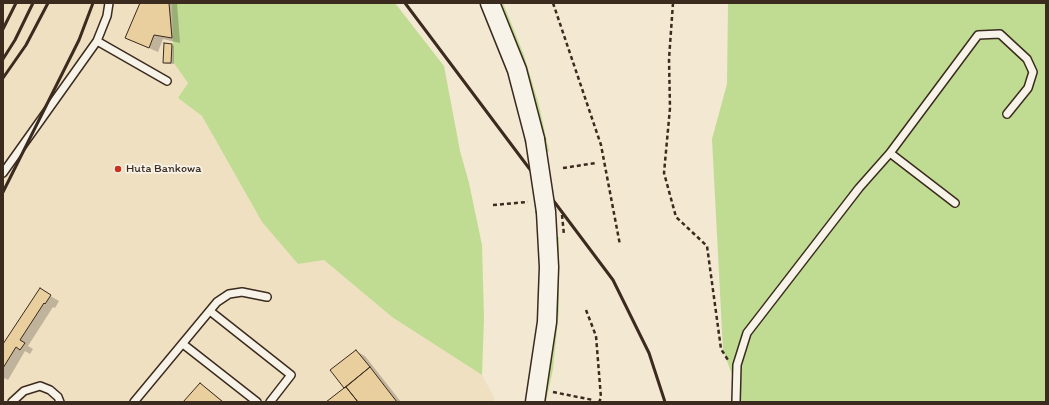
<!DOCTYPE html>
<style>
body{margin:0}
#map{position:relative;width:1049px;height:405px;overflow:hidden;background:#f3e8d2;font-family:Itim,sans-serif}
canvas{display:block}
.frame{position:absolute;inset:0;border:4px solid #3b2a1e;pointer-events:none}
</style>
<div id="map">
<canvas width="1049" height="405"></canvas>
<div class="frame"></div>
</div>
<script>
const g = document.querySelector('canvas').getContext('2d');
g.lineJoin = 'round';
function fill(path, color) {
  g.fillStyle = color;
  g.fill(path, 'evenodd');
}
function poly(rows) {
  const path = new Path2D();
  for (const r of rows) {
    path.moveTo(r[0], r[1]);
    for (let i = 2; i < r.length; i += 2) path.lineTo(r[i], r[i + 1]);
  }
  return path;
}
function strokePath(path, color, width, dash) {
  g.strokeStyle = color;
  g.lineWidth = width;
  g.lineCap = dash ? 'butt' : 'round';
  g.setLineDash(dash || []);
  g.stroke(path);
}
function drawText(font, color, halo, rows, align = 'center') {
  g.font = font + ' Itim,sans-serif';
  g.lineWidth = 3.5;
  g.setLineDash([]);
  g.textBaseline = 'middle';
  g.strokeStyle = halo;
  g.fillStyle = color;
  for (const [text, x, y, turn = 0] of rows) {
    g.save();
    g.translate(x, y);
    g.rotate((+turn || 0) * Math.PI / 180);
    g.textAlign = isNaN(turn) ? turn : align;
    if (halo) g.strokeText(text, 0, 0);
    g.fillText(text, 0, 0);
    g.restore();
  }
}
fill(poly([
 [3,3,172,3,173,62,188,83,178,98,202,116,262,222,298,264,324,260,392,317,482,375,494,397,494,402,3,402]
]), '#f0e0c2');
fill(poly([
 [172,3,395,3,444,66,460,151,469,183,482,245,484,318,482,375,392,317,324,260,298,264,262,222,202,116,178,98,188,83,173,62],
 [499,3,503,3,524,55,539,105,549,151,546,152,536,107,521,56],
 [728,3,1046,3,1046,402,742,402,723,350,712,139,727,84],
 [556,237,559,237,559,311,553,369,546,402,543,402,554,335]
]), '#c0db92');
fill(poly([
 [140,3,177,3,180,43,163,39,158,52,126,38],
 [171,45,174,46,174,64,167,64,164,62],
 [40,290,59,301,55,308,53,307,28,346,33,349,30,354,25,351,8,380,5,378,3,381,3,346],
 [356,351,365,356,401,402,328,402,345,388,331,371],
 [200,384,208,389,224,402,185,402]
]), '#0003');
const building = poly([
 [140,3,169,3,172,38,154,35,149,48,125,38,140,3],
 [164,43,172,44,171,63,163,63,164,43],
 [40,288,51,295,45,304,44,303,20,340,25,343,20,350,16,347,3,368,3,344,40,288],
 [356,350,370,367,344,388,330,370,356,350],
 [370,367,397,402,358,402,346,387,370,367],
 [200,383,223,402,183,402,200,383],
 [346,387,358,402,326,402,344,388,346,387]
]);
fill(building, '#e9cf9e');
strokePath(building, '#3b2a1e', 1);
const service = poly([
 [97,41,167,81],
 [890,153,955,203],
 [3,173,97,41,107,16,109,3],
 [210,311,291,375,270,402],
 [183,344,257,402],
 [12,402,24,391,40,386,50,390,58,397,60,402],
 [134,402,217,302,229,294,242,292,267,297],
 [736,402,737,365,747,333,859,188,890,153,978,35,1000,34,1027,59,1033,72,1028,88,1007,114]
]);
const tertiary = poly([
 [490,3,517,70,535,139],
 [535,402,547,322,549,267,546,212]
]);
strokePath(service, '#3b2a1e', 10);
strokePath(tertiary, '#3b2a1e', 21);
strokePath(poly([
 [553,3,601,145,620,245],
 [673,3,669,59,670,108,664,173,676,217,707,246,721,349,728,360],
 [563,168,596,163],
 [493,205,528,202],
 [586,310,596,336,601,398,599,402],
 [553,392,593,400]
]), '#3b2a1e', 2.5, [4, 3]);
strokePath(service, '#f7f3e8', 7);
strokePath(tertiary, '#f7f3e8', 18);
strokePath(poly([
 [405,3,613,280,649,353,665,402],
 [3,29,16,3],
 [3,59,15,40,33,3],
 [3,78,26,45,48,3],
 [3,192,79,40,93,3]
]), '#3b2a1e', 3);
const tertiaryBridge = poly([
 [535,139,546,212]
]);
strokePath(tertiaryBridge, '#3b2a1e', 21, []);
strokePath(poly([
 [562,215,564,235]
]), '#3b2a1e', 2.5, [4, 3]);
strokePath(tertiaryBridge, '#f7f3e8', 18);
for (const [x, y, r, color] of [
 [118,169,4,"#c8321e"]
]) {
  const dot = new Path2D();
  dot.arc(x, y, r, 0, 2 * Math.PI);
  g.fillStyle = color;
  g.fill(dot);
  strokePath(dot, '#f7f3e8', 1.5);
}
drawText('12px', '#3b2a1e', '#f7f3e8', [
 ["Huta Bankowa",126,169]
], 'left');
</script>
